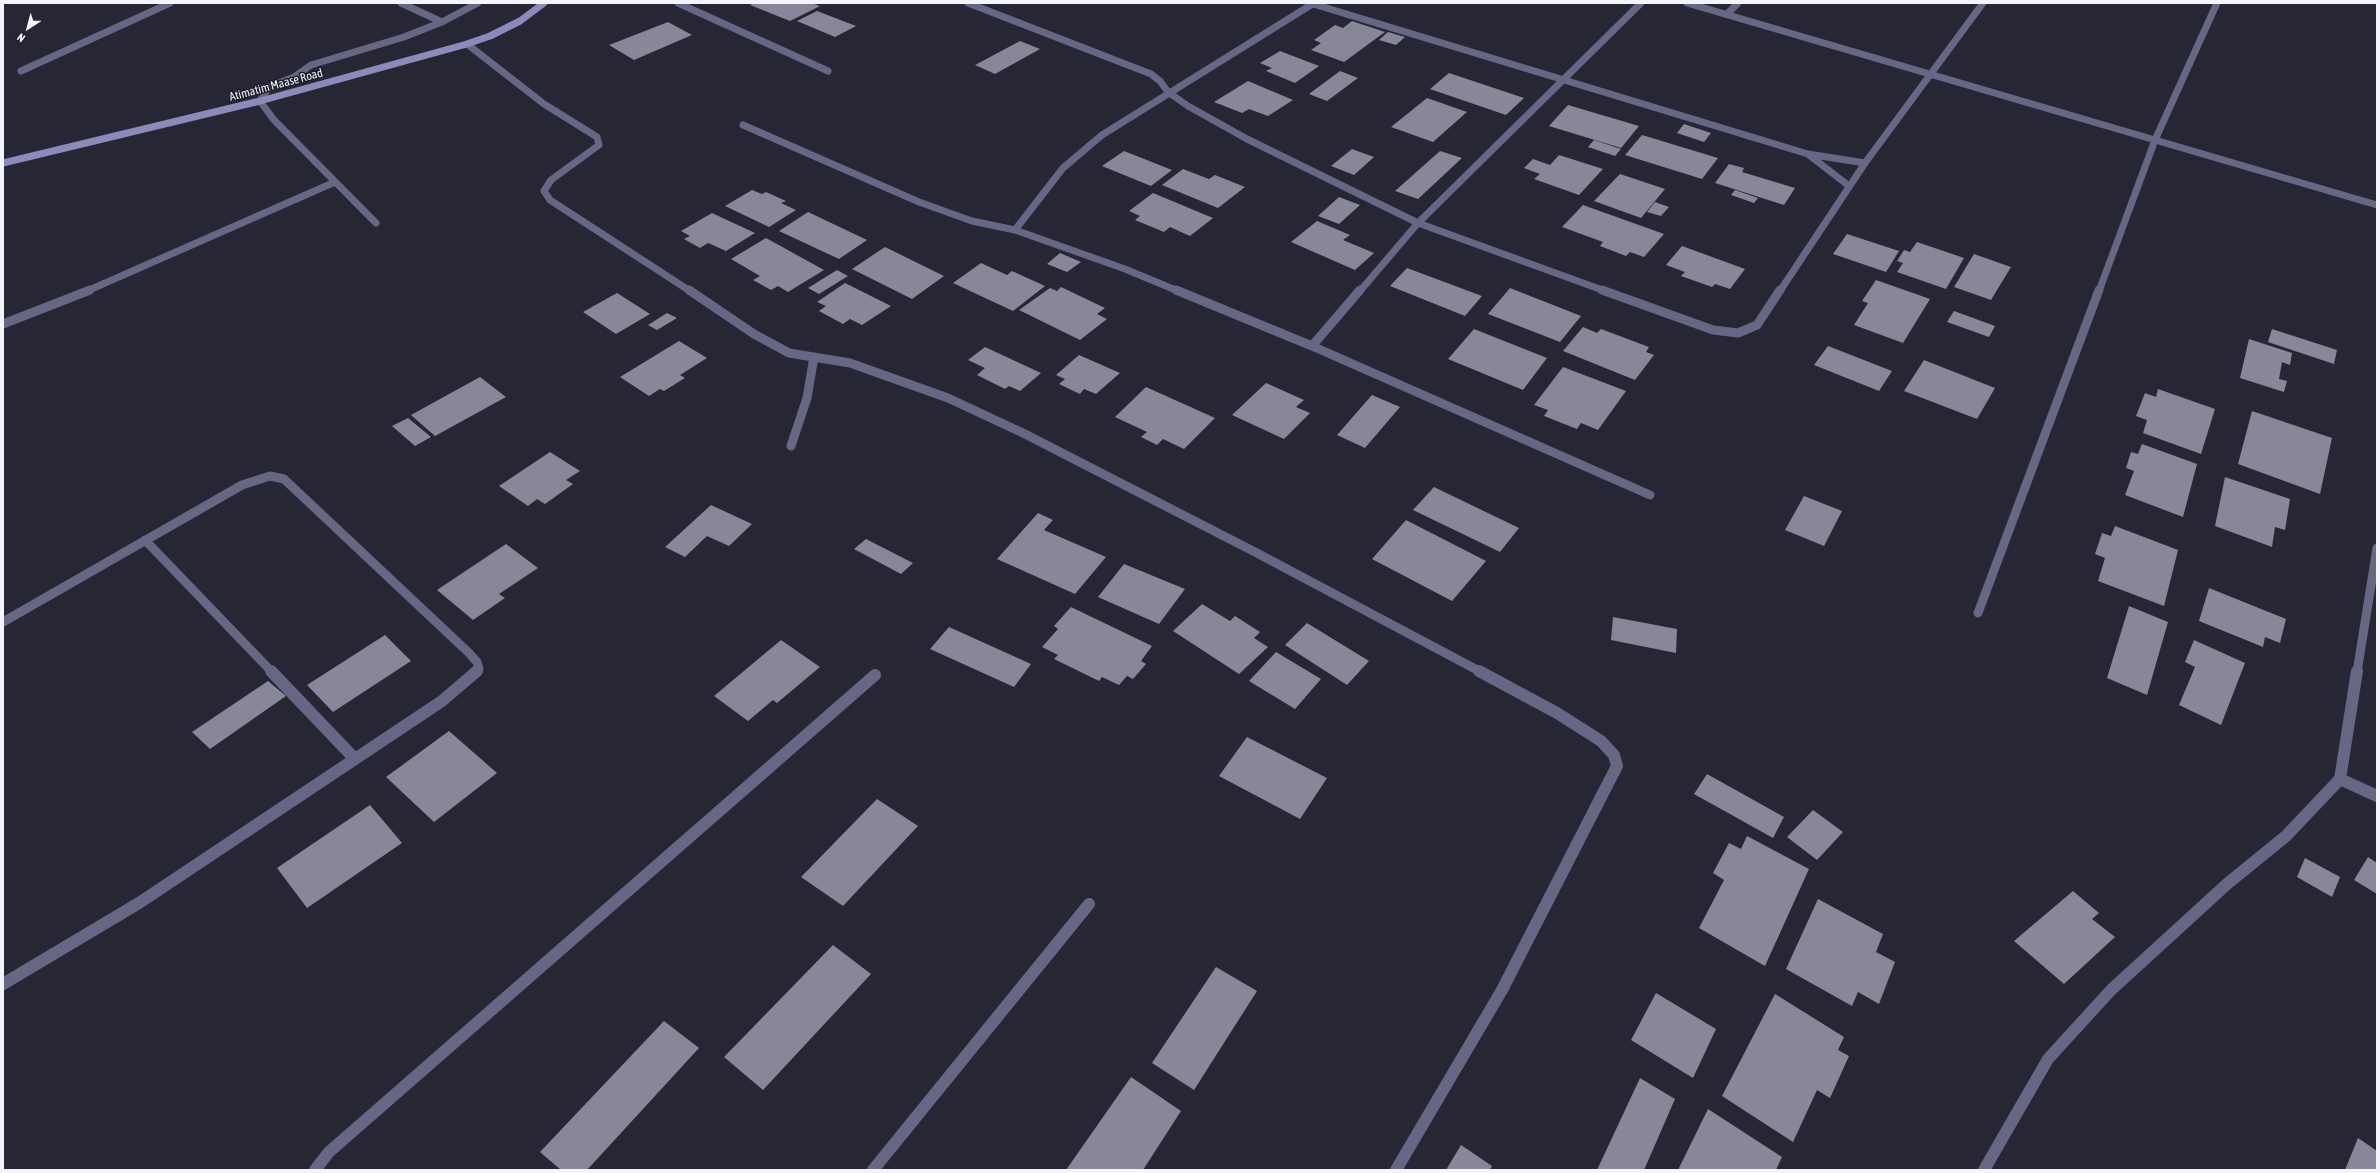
<!DOCTYPE html>
<style>
body{margin:0}
#map{position:relative;width:2380px;height:1173px;overflow:hidden;background:#262634;font-family:"Asap Condensed",sans-serif}
canvas{display:block}
.frame{position:absolute;inset:0;border:4px solid #f4f4fe;pointer-events:none}
.north{position:absolute;left:8px;top:8px;width:40px;height:40px;-webkit-text-stroke:3px #1d1c2a;paint-order:stroke;rotate:216deg;font-size:11px;font-weight:700;line-height:16px;text-align:center;color:#f4f4fe}
.north::after{content:'';display:block;margin:auto;width:14px;height:18px;background:#f4f4fe;clip-path:polygon(50% 0,100% 100%,50% 72%,0 100%)}
</style>
<div id="map">
<canvas width="2380" height="1173"></canvas>
<div class="frame"></div>
<div class="north">N</div>
</div>
<script>
const g = document.querySelector('canvas').getContext('2d');
g.lineJoin = 'round';
function fill(path, color) {
  g.fillStyle = color;
  g.fill(path, 'evenodd');
}
function poly(rows) {
  const path = new Path2D();
  for (const r of rows) {
    path.moveTo(r[0], r[1]);
    for (let i = 2; i < r.length; i += 2) path.lineTo(r[i], r[i + 1]);
  }
  return path;
}
function strokePath(path, color, width, dash) {
  g.strokeStyle = color;
  g.lineWidth = width;
  g.lineCap = dash ? 'butt' : 'round';
  g.setLineDash(dash || []);
  g.stroke(path);
}
function drawText(font, color, halo, rows, align = 'center') {
  g.font = font + ' "Asap Condensed",sans-serif';
  g.lineWidth = 3;
  g.setLineDash([]);
  g.textBaseline = 'middle';
  g.strokeStyle = halo;
  g.fillStyle = color;
  for (const [text, x, y, turn = 0] of rows) {
    g.save();
    g.translate(x, y);
    g.rotate((+turn || 0) * Math.PI / 180);
    g.textAlign = isNaN(turn) ? turn : align;
    if (halo) g.strokeText(text, 0, 0);
    g.fillText(text, 0, 0);
    g.restore();
  }
}
fill(poly([
 [754,3,811,3,820,6,790,21,750,5],
 [817,11,856,26,835,37,797,21],
 [1352,21,1385,32,1344,62,1311,50,1321,43,1314,40,1335,25,1343,28],
 [668,22,692,35,634,60,609,45],
 [1388,32,1405,37,1396,45,1379,40],
 [1020,41,1040,49,995,74,975,65],
 [1280,51,1319,66,1295,83,1266,71,1272,68,1260,63],
 [1340,71,1358,78,1327,101,1309,94],
 [1449,73,1524,98,1506,115,1430,89],
 [1248,81,1293,100,1268,116,1249,109,1242,113,1214,102],
 [1427,98,1467,112,1433,142,1391,127],
 [1568,105,1639,126,1621,148,1549,126],
 [1684,124,1711,133,1704,142,1677,133],
 [1642,135,1718,158,1702,179,1625,155],
 [1594,140,1621,149,1615,156,1588,147],
 [1352,149,1374,157,1354,175,1331,166],
 [1124,151,1172,170,1151,186,1102,166],
 [1440,151,1462,158,1418,199,1395,191],
 [1559,155,1603,169,1579,195,1534,179,1540,174,1524,168,1533,159,1550,165],
 [1729,164,1744,168,1742,172,1795,188,1784,205,1715,183],
 [1183,169,1209,179,1215,175,1245,187,1218,208,1162,185],
 [1620,174,1665,189,1641,218,1594,201],
 [752,190,762,194,766,192,786,201,781,203,796,210,769,227,725,206],
 [1735,190,1758,198,1754,203,1731,195],
 [1153,193,1213,218,1190,236,1170,227,1164,232,1135,220,1140,216,1129,211],
 [1339,197,1360,205,1339,224,1318,216],
 [1655,202,1669,207,1661,216,1647,212],
 [1583,205,1664,234,1644,257,1630,252,1626,256,1600,246,1603,242,1562,227],
 [808,212,867,240,839,259,779,231],
 [712,213,755,233,726,251,708,243,700,248,684,239,690,236,681,231],
 [1317,221,1350,235,1343,240,1374,253,1355,270,1291,242],
 [1847,234,1899,251,1886,272,1833,254],
 [766,238,824,270,788,292,778,286,771,290,753,280,760,276,731,259],
 [1917,242,1964,258,1946,289,1897,272,1903,263,1897,261,1904,250,1910,252],
 [1682,246,1745,269,1730,289,1715,284,1712,287,1681,276,1685,272,1666,265],
 [885,247,944,276,912,299,852,269],
 [1060,253,1081,262,1067,272,1047,264],
 [1974,254,2011,267,1991,300,1954,287],
 [981,263,1007,275,1012,271,1045,286,1013,311,953,283],
 [1407,268,1482,296,1465,316,1390,286],
 [837,270,848,276,819,294,808,288],
 [1876,280,1930,299,1903,343,1854,325,1868,303,1862,301],
 [845,283,891,306,862,325,850,319,843,324,819,311,826,306,817,302],
 [1061,287,1105,308,1097,314,1107,319,1080,340,1019,310,1050,288,1057,291],
 [1510,288,1581,316,1560,342,1488,314],
 [617,293,650,314,616,334,583,312],
 [1954,311,1995,326,1989,337,1947,322],
 [667,313,677,318,657,330,648,325],
 [1583,327,1597,333,1601,329,1649,347,1646,352,1654,355,1635,380,1563,351],
 [1474,329,1547,358,1523,390,1448,359],
 [2272,329,2337,350,2334,364,2268,342],
 [2249,339,2292,353,2290,365,2282,362,2279,379,2287,381,2284,392,2240,378],
 [679,341,707,358,680,375,685,378,664,391,660,389,649,396,620,377],
 [1828,346,1892,371,1879,391,1814,365],
 [985,347,1041,373,1020,391,1009,386,1005,389,977,375,985,368,968,360],
 [1079,355,1120,373,1096,394,1084,389,1080,394,1059,384,1065,379,1056,375],
 [1924,360,1995,388,1977,419,1904,391],
 [1563,367,1626,391,1598,430,1581,423,1577,429,1544,416,1548,410,1534,405],
 [480,377,506,397,435,436,411,415],
 [1266,383,1304,400,1296,407,1310,413,1284,439,1232,415],
 [1146,387,1215,418,1184,449,1163,439,1157,445,1141,437,1147,432,1115,417],
 [2158,389,2215,409,2201,454,2143,433,2147,420,2136,416,2145,393,2156,397],
 [1372,395,1400,407,1365,448,1337,435],
 [2252,411,2332,438,2320,494,2238,464],
 [408,418,431,437,415,446,392,426],
 [2142,444,2197,464,2183,517,2125,495,2134,471,2126,468,2131,452,2138,454],
 [550,452,580,471,566,480,573,484,545,504,537,499,528,506,499,486],
 [2225,477,2290,499,2285,530,2275,527,2272,547,2215,526],
 [1434,487,1519,528,1500,552,1413,510],
 [1804,496,1842,511,1824,546,1785,530],
 [711,505,752,524,729,546,707,536,685,557,665,547],
 [1038,513,1053,520,1044,530,1106,557,1075,594,997,559],
 [1406,520,1486,561,1452,601,1372,559],
 [2115,526,2178,550,2164,606,2098,581,2105,558,2095,554,2102,533,2111,536],
 [866,539,913,563,901,574,854,549],
 [506,544,538,568,499,594,505,598,473,620,437,590],
 [1124,564,1185,589,1159,624,1098,597],
 [2209,588,2286,619,2280,643,2265,637,2263,647,2199,621],
 [1202,604,1230,621,1235,616,1260,632,1254,638,1268,647,1239,674,1173,631],
 [2129,606,2168,622,2147,695,2107,678],
 [1071,607,1152,646,1141,661,1146,664,1133,679,1127,676,1119,685,1102,677,1099,681,1054,659,1058,655,1042,647,1058,629,1054,626],
 [1613,617,1677,629,1676,653,1611,640],
 [1307,623,1369,661,1347,685,1285,645],
 [949,627,1031,664,1014,687,930,649],
 [385,635,411,661,333,712,307,685],
 [781,640,820,667,777,703,773,700,748,721,714,696],
 [2194,640,2245,663,2221,725,2179,705,2195,667,2185,662],
 [1276,652,1321,679,1295,709,1249,681],
 [268,681,286,696,210,749,192,732],
 [449,731,497,773,434,822,386,777],
 [1247,737,1327,778,1300,819,1219,776],
 [1707,774,1784,817,1773,838,1694,794],
 [877,799,918,826,843,906,801,877],
 [370,805,402,843,307,908,277,868],
 [1813,810,1843,832,1817,860,1787,837],
 [1747,836,1809,869,1765,966,1699,928,1724,880,1713,873,1729,843,1741,849],
 [2368,857,2377,863,2377,894,2354,880],
 [2305,858,2340,877,2332,897,2297,877],
 [2073,891,2099,913,2092,919,2115,937,2064,984,2014,941],
 [1818,899,1883,934,1876,952,1895,962,1879,1004,1858,992,1852,1006,1786,969],
 [833,945,871,974,763,1090,724,1057],
 [1216,967,1257,991,1194,1090,1152,1063],
 [1656,993,1716,1029,1693,1078,1631,1040],
 [1775,994,1844,1037,1838,1050,1849,1056,1830,1098,1817,1090,1793,1142,1722,1096],
 [664,1021,699,1048,587,1170,561,1170,540,1152],
 [1131,1077,1181,1111,1143,1170,1066,1170],
 [1640,1078,1675,1099,1644,1170,1597,1170],
 [1708,1109,1782,1157,1776,1170,1678,1170],
 [2358,1138,2377,1151,2377,1170,2345,1170],
 [1461,1145,1492,1166,1490,1170,1446,1170]
]), '#888799');
strokePath(poly([
 [401,3,442,22],
 [678,3,828,71],
 [968,3,1151,74,1160,81,1168,92,1188,106,1247,139,1418,223,1605,291],
 [1310,3,1808,154,1865,163],
 [1687,3,2377,205],
 [1727,14,1738,3],
 [467,44,544,104,597,137,599,145,551,180,544,191,550,200,690,291],
 [21,71,170,3],
 [743,125,919,202,972,221,1015,230,1125,269,1178,291],
 [1809,155,1849,186],
 [376,223,274,120,260,101,269,87,294,77,311,65,404,37,442,22,478,3],
 [1015,230,1063,168,1102,135,1314,3],
 [87,291,335,182],
 [1360,291,1418,223,1641,3],
 [1780,291,1865,163,1983,3],
 [2099,291,2155,140,2217,3]
]), '#676685', 7);
strokePath(poly([
 [689,290,754,334,789,353,850,363,948,398,1025,434,1255,552,1481,672],
 [1176,290,1312,346,1650,495],
 [1602,290,1713,330,1738,333,1757,325,1780,290],
 [3,324,90,290],
 [1312,346,1360,290],
 [791,446,807,398,814,357],
 [145,540,272,672],
 [1978,613,2099,290],
 [3,622,242,485,270,476,284,479,469,653,477,662,479,669,476,672],
 [2357,672,2377,548]
]), '#676685', 9);
strokePath(poly([
 [271,671,355,759],
 [2340,779,2377,796],
 [3,984,139,903,442,701,477,671],
 [315,1170,329,1152,875,675],
 [873,1170,1089,904],
 [1396,1170,1502,990,1617,766,1614,755,1601,741,1557,713,1479,671],
 [1984,1170,2048,1059,2111,990,2227,884,2286,836,2340,779,2357,671]
]), '#676685', 12);
strokePath(poly([
 [3,163,260,101,467,44,490,36,520,21,544,3]
]), '#8c89bb', 7);
drawText('12px', '#f4f4fe', '#1d1c2a', [
 ["Atimatim Maase Road",276,85,-15]
]);
</script>
